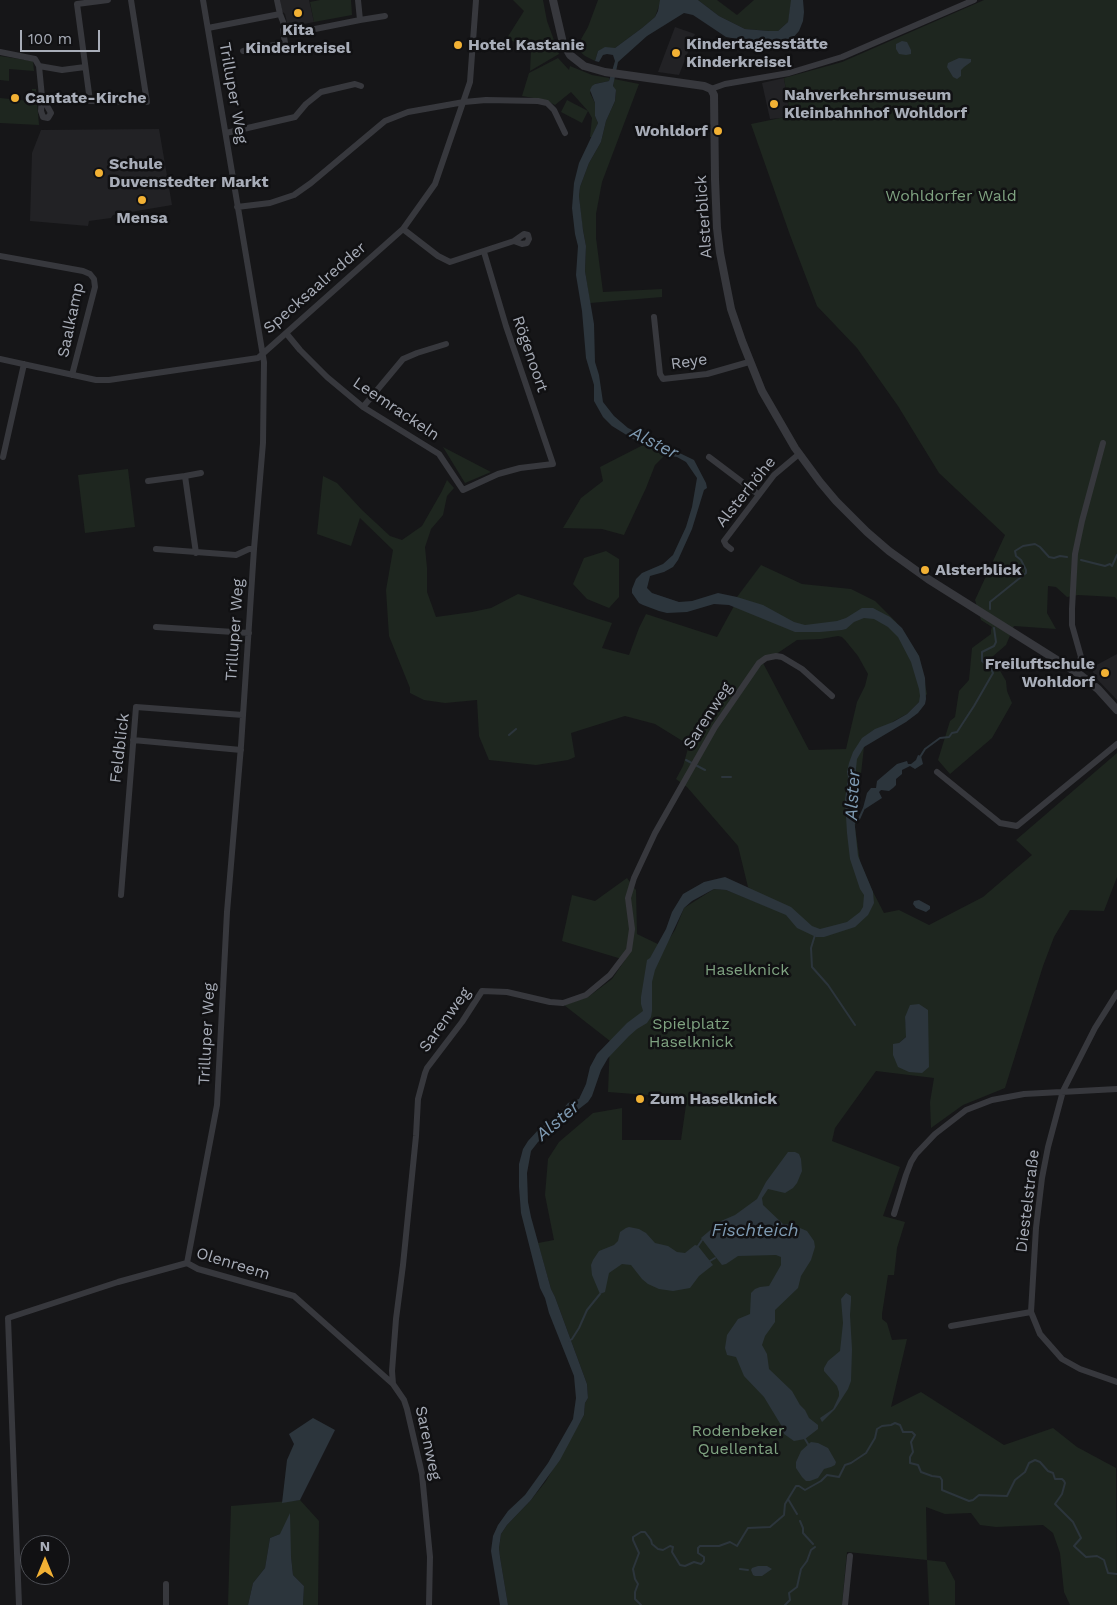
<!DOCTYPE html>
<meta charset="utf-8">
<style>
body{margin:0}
#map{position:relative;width:1117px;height:1605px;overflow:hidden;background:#161618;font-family:"Work Sans",sans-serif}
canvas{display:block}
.north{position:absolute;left:20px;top:1535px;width:50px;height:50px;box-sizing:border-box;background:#111113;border:1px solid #4d4f55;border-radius:50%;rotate:0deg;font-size:14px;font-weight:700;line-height:20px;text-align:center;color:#a8adb8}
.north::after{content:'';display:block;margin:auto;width:18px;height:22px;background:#f2b134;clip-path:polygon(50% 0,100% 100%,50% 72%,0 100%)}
.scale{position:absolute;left:20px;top:30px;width:80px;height:22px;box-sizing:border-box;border:2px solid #a8adb8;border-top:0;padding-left:6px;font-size:15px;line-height:18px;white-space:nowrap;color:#a8adb8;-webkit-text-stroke:4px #111113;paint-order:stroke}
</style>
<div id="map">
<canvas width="1117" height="1605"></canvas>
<div class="north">N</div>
<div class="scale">100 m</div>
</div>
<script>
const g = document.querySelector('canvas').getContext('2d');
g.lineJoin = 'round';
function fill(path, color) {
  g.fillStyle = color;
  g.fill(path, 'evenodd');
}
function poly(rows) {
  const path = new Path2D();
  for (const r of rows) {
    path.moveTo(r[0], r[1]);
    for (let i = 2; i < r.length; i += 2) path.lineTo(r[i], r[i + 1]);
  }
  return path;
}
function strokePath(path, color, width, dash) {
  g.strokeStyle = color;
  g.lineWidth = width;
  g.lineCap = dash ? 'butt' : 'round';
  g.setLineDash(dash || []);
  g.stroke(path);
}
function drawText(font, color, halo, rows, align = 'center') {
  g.font = font + ' "Work Sans",sans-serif';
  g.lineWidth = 5;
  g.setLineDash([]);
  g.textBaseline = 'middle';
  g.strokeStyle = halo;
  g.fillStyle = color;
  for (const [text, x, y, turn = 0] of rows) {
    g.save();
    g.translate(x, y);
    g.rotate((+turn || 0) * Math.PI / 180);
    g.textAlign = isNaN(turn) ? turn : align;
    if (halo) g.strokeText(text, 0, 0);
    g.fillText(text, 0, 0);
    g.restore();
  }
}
fill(poly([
 [280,0,309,0,314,22,288,27,285,14,282,11],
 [675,27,695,34,679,75,658,72],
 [784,78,790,117,770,119,762,83],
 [159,129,172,205,113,215,111,218,89,221,88,226,30,221,32,153,41,130],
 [1117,654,1117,700,1096,678,1091,668]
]), '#222225');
fill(poly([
 [320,0,351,0,352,15,314,22,310,2],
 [513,0,543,0,547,21,559,54,530,71,531,51,507,38,524,11],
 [598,0,660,0,660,3,655,17,642,28,615,48,598,51,595,61,585,56,576,48,588,27],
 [698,0,717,0,737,15,754,0,791,0,791,5,788,22,778,31,769,31,745,29,719,16],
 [984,0,1117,0,1117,600,1115,597,1078,595,1067,597,1056,587,1048,586,1047,613,1056,629,1014,626,1006,645,992,657,1006,681,1007,691,1012,703,992,738,950,774,938,760,950,721,955,717,959,691,969,680,972,648,991,634,991,630,992,627,981,620,975,600,1005,535,939,473,898,406,857,348,817,306,790,235,751,124,790,116,784,78,842,62],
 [0,56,33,61,34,71,9,69,9,81,0,80],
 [558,58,569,70,570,66,592,75,609,78,609,81,595,84,590,93,595,103,595,116,598,123,592,137,590,137,592,118,588,111,571,92,555,105,545,100,522,96,529,73],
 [614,79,639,84,602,182,596,214,596,238,603,292,662,289,662,297,590,303,585,271,586,246,582,224,579,196,580,187,589,163,601,142,606,121,615,101,616,93,613,87],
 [32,89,36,89,39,125,0,123,0,98,31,101],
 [567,100,588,111,582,123,561,112],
 [645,444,666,454,655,465,646,488,624,535,602,529,563,528,581,498,603,481,600,467],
 [443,447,491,472,465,483],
 [128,469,135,527,85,533,78,475],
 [323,476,337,483,362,510,390,536,402,540,422,526,442,491,447,480,454,488,447,496,443,515,431,529,425,547,427,568,427,592,436,617,472,612,491,608,518,594,612,623,602,648,629,655,639,628,646,614,717,637,734,606,737,597,761,565,802,584,851,589,875,601,896,622,919,656,927,694,907,714,894,721,864,747,855,827,860,862,873,892,884,913,899,910,929,925,983,897,1032,855,1016,840,1117,753,1117,877,1104,911,1070,910,1054,937,1043,966,1005,1088,963,1105,931,1128,930,1102,934,1078,876,1071,835,1128,832,1141,900,1167,883,1216,905,1222,897,1248,894,1275,888,1275,882,1314,882,1319,887,1323,892,1340,907,1339,891,1407,921,1392,1004,1445,1053,1428,1077,1447,1116,1468,1117,1605,1070,1605,1064,1592,1060,1553,1053,1533,1043,1525,996,1527,980,1525,971,1513,945,1514,926,1507,927,1560,945,1562,955,1581,955,1605,929,1605,927,1560,847,1552,842,1605,508,1605,500,1557,499,1548,501,1534,507,1525,531,1500,546,1481,584,1415,585,1403,588,1398,587,1384,555,1297,551,1289,538,1243,554,1240,545,1195,548,1159,559,1142,593,1113,622,1108,622,1140,681,1140,687,1098,608,1092,610,1041,564,1005,588,997,612,979,625,960,562,941,572,895,595,901,627,878,636,890,637,934,664,947,675,930,684,908,714,889,726,890,771,908,748,887,738,846,687,787,676,779,683,766,689,745,655,724,625,716,571,733,575,757,568,760,536,765,489,760,479,736,477,700,445,703,424,700,410,693,410,688,389,636,386,590,393,550,360,518,351,546,317,534],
 [838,636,842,637,845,640,858,656,868,674,865,686,857,702,846,749,809,750,763,663,797,640,821,639],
 [905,1017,922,1073,899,1043,907,1036],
 [606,551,619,559,619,597,609,608,587,599,573,584,584,558],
 [300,1500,319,1521,318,1605,303,1605,304,1586,293,1575,291,1556,280,1534,270,1538,265,1568,253,1583,248,1605,228,1605,231,1506]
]), '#1e261f');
fill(poly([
 [660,0,698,0,719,16,745,29,769,31,778,31,788,22,791,0,803,0,804,12,803,21,799,31,791,40,776,48,761,47,748,44,743,40,726,37,693,15,684,13,647,36,618,62,613,86,616,90,615,101,606,121,601,142,589,163,580,187,579,196,583,230,586,246,585,271,594,324,595,362,599,375,603,402,614,416,628,428,694,460,706,483,707,488,704,490,692,529,678,560,673,567,664,572,650,576,647,588,652,593,679,602,692,601,718,593,737,597,763,605,794,622,805,625,837,621,846,618,862,608,873,608,890,617,902,628,919,656,925,678,926,699,925,704,918,713,906,722,864,747,857,759,853,797,855,827,858,856,873,892,874,903,868,915,855,927,824,937,816,937,797,928,786,915,726,890,714,889,692,901,684,908,655,970,652,982,652,1011,651,1017,647,1023,637,1029,629,1036,608,1058,601,1070,592,1096,588,1102,549,1132,538,1142,531,1151,527,1173,528,1202,531,1217,551,1289,555,1297,587,1384,588,1398,585,1403,584,1415,560,1460,531,1500,507,1525,501,1534,499,1548,500,1557,508,1605,500,1605,491,1551,493,1536,498,1525,508,1511,525,1495,548,1463,573,1419,576,1398,574,1376,549,1313,545,1298,540,1288,521,1213,519,1187,519,1164,523,1149,528,1141,539,1129,558,1115,568,1103,579,1099,586,1084,590,1067,597,1054,627,1023,643,1011,641,1004,641,997,647,960,650,958,666,929,672,912,683,894,704,882,725,877,791,907,812,926,820,929,847,922,860,912,863,907,864,895,860,889,850,859,847,833,845,800,848,777,847,772,849,763,853,752,862,738,875,729,893,722,907,714,919,702,920,696,919,689,911,662,898,637,888,627,874,619,864,618,854,622,846,629,842,630,820,632,795,632,729,605,714,604,687,612,667,613,659,611,643,605,639,603,632,593,632,589,636,579,642,573,663,564,673,555,686,527,692,507,697,478,686,462,677,457,671,456,638,442,612,426,603,417,594,401,594,385,586,358,582,311,576,275,578,246,575,234,572,208,574,183,579,163,598,123,595,116,595,103,590,90,592,86,595,84,609,81,615,61,613,55,607,54,603,55,599,62,595,61,598,51,605,47,615,48,642,28,655,17,658,11],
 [902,41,907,42,911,50,911,54,906,55,899,54,896,49,896,44],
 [959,58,971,59,971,62,964,67,961,70,961,76,957,79,953,77,947,67,948,63],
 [918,755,921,756,923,764,915,769,910,766,902,770,902,774,896,779,896,785,893,788,889,791,881,790,879,792,882,798,865,809,863,808,867,793,871,788,876,788,877,781,897,764,907,761,908,764,911,764,916,760],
 [919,900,930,906,930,909,926,912,916,908,913,904,914,901],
 [919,1004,928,1010,929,1067,922,1073,909,1072,898,1067,893,1055,893,1044,899,1043,906,1037,905,1017,910,1005],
 [788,1152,795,1152,799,1154,801,1159,802,1171,797,1183,793,1188,785,1193,768,1189,762,1198,763,1205,783,1224,793,1225,807,1231,814,1241,815,1247,811,1260,801,1276,798,1288,775,1310,775,1322,765,1336,762,1345,767,1354,769,1369,792,1391,800,1405,805,1410,809,1418,818,1425,818,1429,805,1439,794,1441,784,1434,781,1425,764,1397,744,1376,736,1357,727,1355,725,1348,727,1335,736,1322,738,1319,750,1314,751,1293,755,1289,760,1287,769,1286,781,1265,781,1257,776,1255,738,1256,726,1264,722,1265,701,1238,721,1221,735,1215,757,1199,766,1182],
 [629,1227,639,1229,646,1233,655,1243,668,1246,677,1252,685,1253,695,1245,698,1246,713,1265,699,1276,690,1288,673,1291,659,1289,648,1284,642,1279,631,1265,622,1264,609,1273,605,1292,600,1294,592,1275,591,1265,593,1260,599,1251,614,1245,618,1241,620,1232,626,1228],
 [846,1293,851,1296,851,1301,850,1315,852,1349,851,1381,848,1389,835,1409,822,1422,820,1418,833,1409,839,1396,839,1392,837,1386,824,1371,824,1368,828,1361,840,1351,843,1323,841,1299],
 [313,1418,335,1430,300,1500,282,1503,287,1460,294,1444,289,1434],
 [811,1442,818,1443,828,1448,836,1462,835,1465,831,1467,824,1469,818,1478,810,1481,806,1481,802,1477,796,1468,796,1462,801,1451],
 [290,1513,291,1556,293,1575,304,1586,303,1605,248,1605,253,1583,265,1568,270,1538,280,1534],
 [758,1566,767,1566,772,1569,762,1576,755,1576,753,1575,751,1570,752,1568]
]), '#2c353c');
strokePath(poly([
 [1081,560,1105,566,1110,564,1112,566,1117,555],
 [990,609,990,602,1026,573,1026,570,1021,560,1016,556,1015,551,1023,546,1035,544,1040,547,1049,557,1054,558,1060,556,1067,557],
 [509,735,516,729],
 [920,757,925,749,940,738,949,737,952,733,957,732,974,706,993,673,991,669,982,661,982,652,994,646,996,642,994,628],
 [686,760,705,770],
 [722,777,731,777],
 [853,824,859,819,864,808],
 [815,935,811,948,812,967,828,985,855,1025],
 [698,1246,702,1240],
 [710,1261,715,1258],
 [569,1341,572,1339,579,1328,587,1310,600,1294],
 [805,1439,808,1444],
 [788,1499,797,1514],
 [800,1521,803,1528,803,1533,813,1544],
 [740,1569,748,1570],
 [641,1605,635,1599,635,1592,638,1584,635,1579,633,1569,639,1553,633,1540,633,1537,641,1532,645,1532,651,1540,652,1544,658,1549,663,1550,670,1546,673,1547,672,1552,680,1565,685,1566,694,1562,701,1564,704,1561,704,1557,698,1553,698,1548,700,1546,719,1546,730,1542,737,1546,748,1528,770,1527,784,1515,785,1504,796,1486,799,1486,805,1490,821,1481,827,1475,839,1477,845,1465,851,1463,866,1453,875,1438,877,1429,882,1426,891,1425,895,1423,900,1425,903,1432,912,1432,915,1435,911,1442,913,1452,910,1457,910,1463,918,1465,921,1472,932,1476,940,1477,942,1480,942,1490,969,1501,973,1500,979,1495,1007,1496,1015,1480,1025,1472,1029,1463,1035,1460,1040,1462,1048,1471,1053,1473,1055,1479,1062,1479,1064,1481,1065,1483,1062,1494,1055,1504,1073,1522,1081,1538,1074,1546,1086,1557,1097,1556,1104,1560,1108,1573,1117,1574],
 [785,1605,790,1600,789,1593,797,1587,801,1569,807,1561,811,1550,815,1547]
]), '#2c353c', 2);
strokePath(poly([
 [108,0,77,4,90,101,147,102,131,0],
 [277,0,280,14,285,27,295,33,360,20],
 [358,0,360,20,385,16],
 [208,28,280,14],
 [243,51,285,43,283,30,285,27],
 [0,52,35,59,39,66,42,97,41,111,43,117,48,118,51,113,42,97],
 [39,66,62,70,85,67],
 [711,89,725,84,789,73,842,57,974,0],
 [226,133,295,117,306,104,321,92,355,84,361,86],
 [237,207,270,203,294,195,311,183,385,121,408,112,464,102,486,100,538,101,547,103,554,110,565,133],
 [403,229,438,256,450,262,514,241,522,244,527,243,529,239,528,235,524,234,514,241],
 [0,256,83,271,90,274,94,279,95,287,72,375],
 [654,317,660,374,663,379,707,374,749,362],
 [286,333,300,350,327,377,363,407,439,454,463,490,498,474,520,468,553,464,506,326,484,252],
 [0,359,96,380,109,380,258,358,403,229,435,184,470,82,476,0],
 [363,407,403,359,417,353,446,344],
 [3,457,24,364],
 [709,457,758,494],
 [185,476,201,473],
 [148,481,185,476,196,553],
 [156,549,236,555,249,549,254,549],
 [731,549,726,545,724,541,774,475,799,454],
 [156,627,249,633],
 [1073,671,1078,666,1081,657,1072,625,1072,609,1075,554,1082,521,1103,443],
 [133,740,241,750],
 [937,772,1000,823,1017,826,1117,744],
 [121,895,136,707,243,715],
 [1117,993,1095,1028,1063,1091,1048,1147,1042,1178,1036,1228,1031,1312,1040,1334,1062,1359,1080,1369,1117,1382],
 [894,1214,906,1175,911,1162,916,1154,935,1134,966,1110,992,1100,1024,1094,1117,1089],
 [187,1263,217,1105,227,912,241,746,254,549,263,443,264,362,203,0],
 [951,1326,1031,1312],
 [166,1584,166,1605],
 [19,1605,8,1318,118,1282,187,1263,198,1269,294,1296,393,1384],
 [429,1605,430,1557,422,1474,407,1409,404,1400,393,1384,392,1371,396,1319,403,1265,416,1136,418,1099,425,1073,427,1068,462,1022,482,991,507,992,550,1002,563,1003,586,995,610,975,629,950,632,929,628,898,634,878,655,833,715,727,759,663,766,658,776,656,782,657,802,669,832,696],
 [845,1605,850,1556]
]), '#37383d', 6);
strokePath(poly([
 [553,0,563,43,570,55,584,66,605,72,704,86,711,89,714,95,715,179,717,228,720,253,731,309,742,341,762,391,795,448,820,482,836,501,867,532,889,551,928,579,1079,674,1098,689,1117,710]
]), '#37383d', 8);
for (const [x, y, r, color] of [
 [298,13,5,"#f2b134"],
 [458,45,5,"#f2b134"],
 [676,53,5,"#f2b134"],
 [15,98,5,"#f2b134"],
 [774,104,5,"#f2b134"],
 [718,131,5,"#f2b134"],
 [99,173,5,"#f2b134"],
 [142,200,5,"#f2b134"],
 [925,570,5,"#f2b134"],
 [1105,673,5,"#f2b134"],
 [640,1099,5,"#f2b134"]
]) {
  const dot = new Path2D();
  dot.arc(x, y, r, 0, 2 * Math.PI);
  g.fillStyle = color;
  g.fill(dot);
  strokePath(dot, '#111113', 2);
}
drawText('bold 16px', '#a8adb8', '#111113', [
 ["Kita",298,30,"center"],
 ["Kinderkreisel",298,48,"center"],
 ["Kindertagesstätte",686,44],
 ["Kinderkreisel",686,62],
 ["Hotel Kastanie",468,45],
 ["Nahverkehrsmuseum",784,95],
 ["Kleinbahnhof Wohldorf",784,113],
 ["Cantate-Kirche",25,98],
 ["Wohldorf",708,131,"right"],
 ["Schule",109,164],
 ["Duvenstedter Markt",109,182],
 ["Mensa",142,218,"center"],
 ["Alsterblick",935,570],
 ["Freiluftschule",1095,664,"right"],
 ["Wohldorf",1095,682,"right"],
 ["Zum Haselknick",650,1099]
], 'left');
drawText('16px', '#a8adb8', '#111113', [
 ["Trilluper Weg",233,93,80],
 ["Alsterblick",704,217,-94],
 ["Specksaalredder",315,288,-41],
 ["Saalkamp",71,320,-78],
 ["Rögenoort",530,354,71],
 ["Reye",689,362,-8],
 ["Leemrackeln",396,409,34],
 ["Alsterhöhe",746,492,-51],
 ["Trilluper Weg",235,630,-86],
 ["Sarenweg",708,716,-57],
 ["Feldblick",120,748,-83],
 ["Sarenweg",445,1020,-54],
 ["Trilluper Weg",207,1034,-87],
 ["Diestelstraße",1028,1201,-83],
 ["Olenreem",233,1264,17],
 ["Sarenweg",428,1443,78]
]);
drawText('16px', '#7fa381', '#111113', [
 ["Wohldorfer Wald",951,196],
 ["Haselknick",747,970],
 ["Spielplatz",691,1024],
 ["Haselknick",691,1042],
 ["Rodenbeker",738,1431],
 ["Quellental",738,1449]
]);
drawText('italic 18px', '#7f9bb3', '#111113', [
 ["Alster",654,443,27],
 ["Alster",853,795,-87],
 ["Alster",558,1121,-41],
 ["Fischteich",755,1231]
]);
</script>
